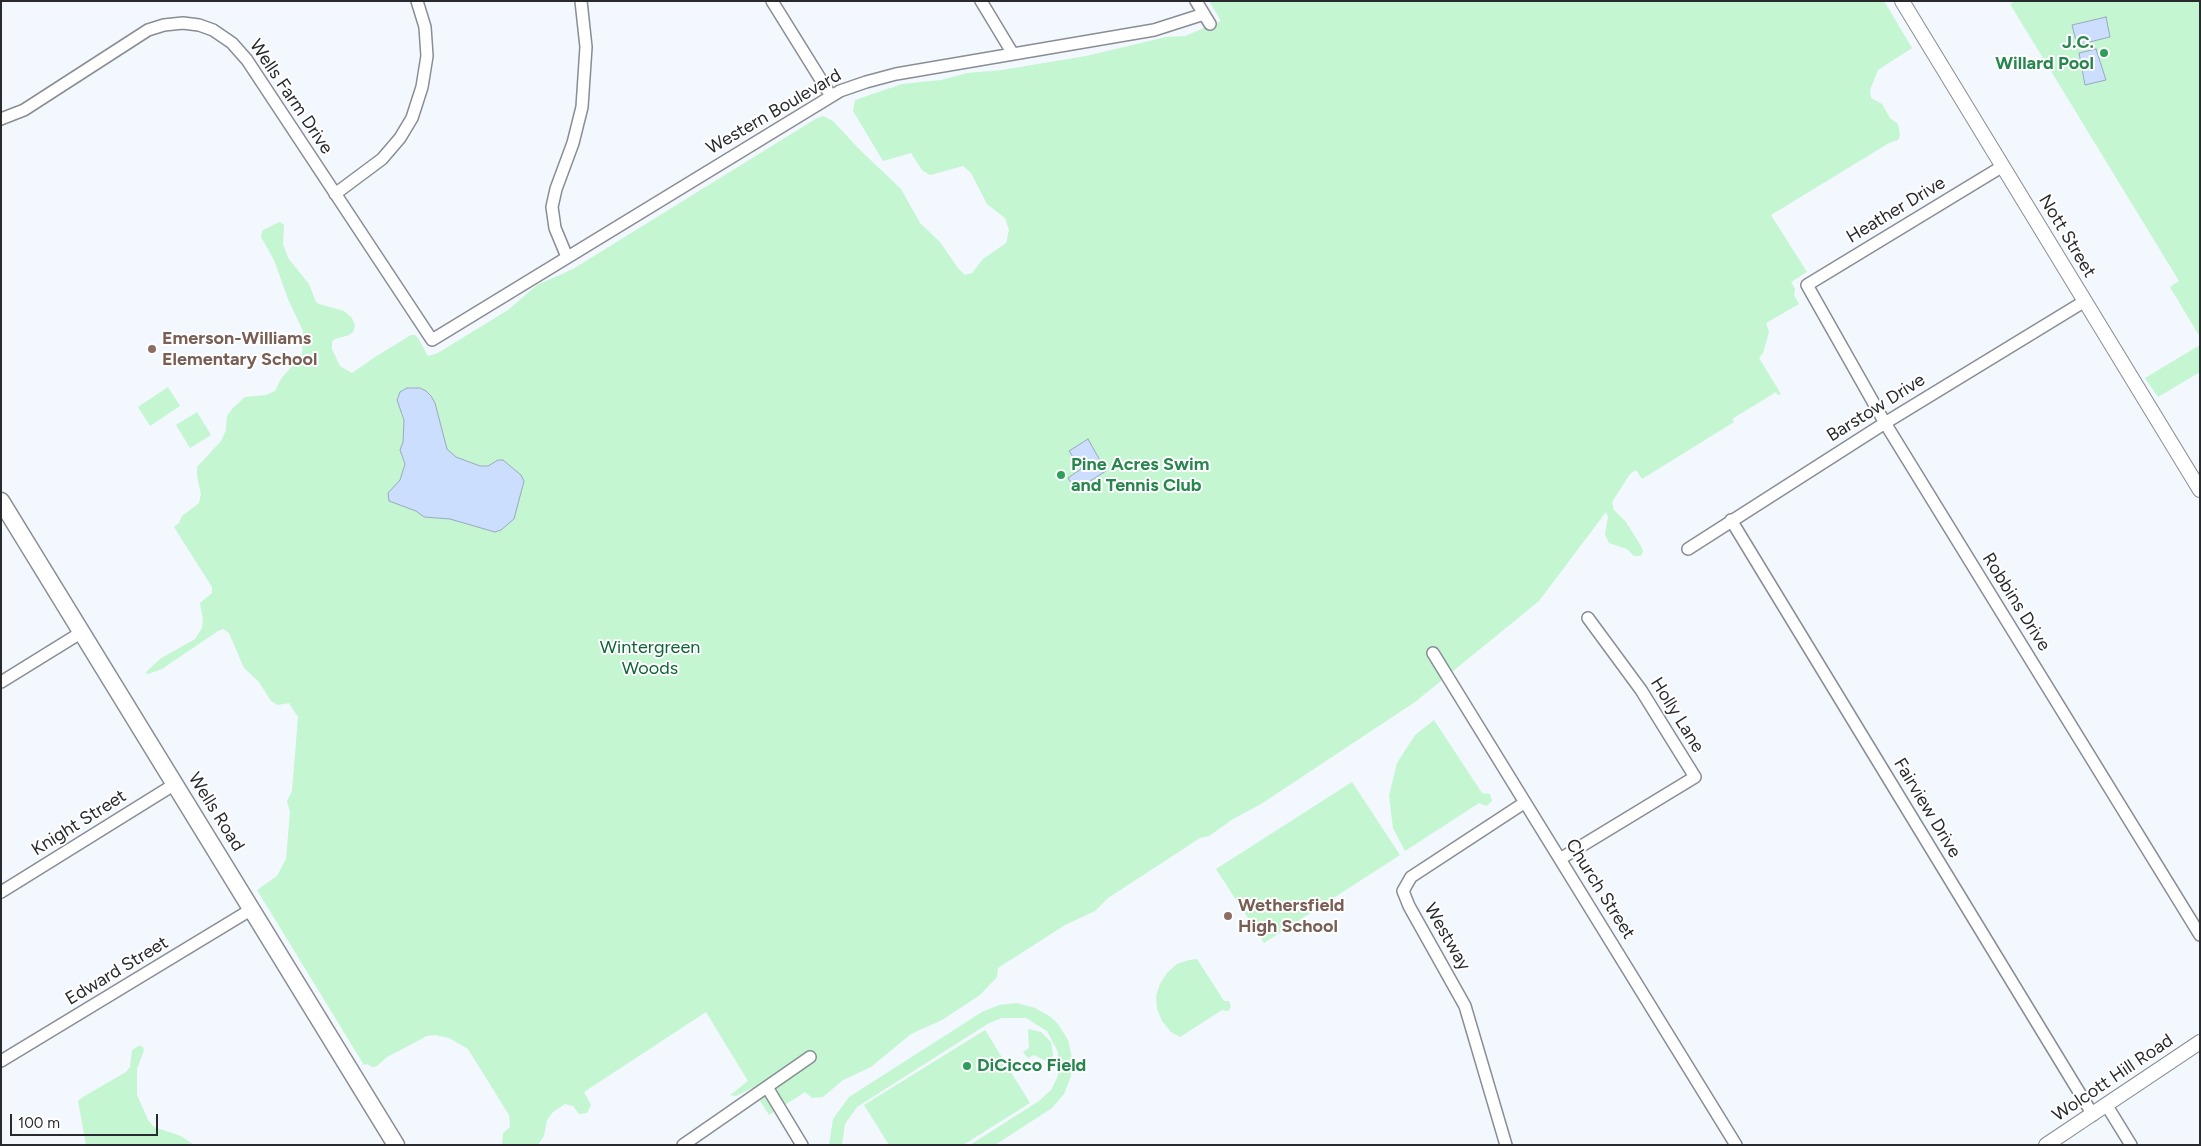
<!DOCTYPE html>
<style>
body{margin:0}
#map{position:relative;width:2201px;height:1146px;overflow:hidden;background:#f3f7fe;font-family:Figtree,sans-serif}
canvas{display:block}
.frame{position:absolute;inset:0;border:2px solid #292a2d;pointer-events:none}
.scale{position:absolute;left:10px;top:1114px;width:148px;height:22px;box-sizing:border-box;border:2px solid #292a2d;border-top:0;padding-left:6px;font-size:15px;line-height:18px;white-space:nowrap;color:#292a2d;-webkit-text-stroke:4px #fff;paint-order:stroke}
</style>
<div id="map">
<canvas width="2201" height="1146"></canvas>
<div class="frame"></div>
<div class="scale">100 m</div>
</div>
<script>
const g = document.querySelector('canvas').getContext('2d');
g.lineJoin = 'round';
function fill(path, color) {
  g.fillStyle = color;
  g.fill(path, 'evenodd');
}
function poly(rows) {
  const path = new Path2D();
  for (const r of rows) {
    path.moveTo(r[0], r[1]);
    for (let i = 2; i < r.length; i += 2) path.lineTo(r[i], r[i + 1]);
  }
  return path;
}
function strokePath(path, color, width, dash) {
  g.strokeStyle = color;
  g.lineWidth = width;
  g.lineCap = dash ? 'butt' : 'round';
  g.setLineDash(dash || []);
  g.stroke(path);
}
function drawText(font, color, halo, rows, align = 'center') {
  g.font = font + ' Figtree,sans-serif';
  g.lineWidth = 4;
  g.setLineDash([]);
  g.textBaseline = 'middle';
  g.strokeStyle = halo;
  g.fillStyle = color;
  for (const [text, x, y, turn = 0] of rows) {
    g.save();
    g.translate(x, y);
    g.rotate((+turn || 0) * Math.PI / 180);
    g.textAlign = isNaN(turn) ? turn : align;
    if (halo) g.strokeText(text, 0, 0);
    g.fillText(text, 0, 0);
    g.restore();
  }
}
fill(poly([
 [1209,1,1884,1,1912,48,1878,70,1870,90,1871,98,1882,104,1890,118,1898,124,1900,135,1898,140,1889,143,1771,215,1807,272,1791,282,1795,289,1794,295,1799,304,1766,323,1769,332,1763,353,1759,358,1781,394,1778,395,1776,392,1732,419,1734,422,1642,479,1636,470,1630,474,1612,502,1614,510,1626,522,1641,546,1643,551,1641,556,1634,556,1627,549,1609,543,1605,534,1608,517,1606,512,1539,601,1415,702,1261,804,1233,819,1209,836,1200,838,1108,898,1095,911,1065,925,998,968,997,977,980,995,942,1020,911,1034,871,1067,843,1080,823,1097,812,1098,805,1092,769,1115,752,1088,736,1096,730,1095,748,1081,706,1012,584,1092,591,1105,587,1113,579,1114,573,1106,565,1104,553,1112,547,1120,544,1136,538,1145,502,1145,503,1133,510,1127,509,1115,468,1049,449,1038,435,1035,427,1036,387,1057,377,1066,372,1067,367,1064,364,1065,257,890,277,876,286,859,290,812,287,801,292,791,298,717,289,703,278,705,271,701,259,682,244,668,229,633,223,629,218,631,162,669,148,674,145,673,160,659,195,639,202,628,203,619,200,603,212,593,212,587,174,527,179,523,182,516,199,503,201,494,197,476,197,467,221,441,226,430,227,416,233,408,245,397,266,395,275,391,281,379,302,354,303,331,288,299,274,260,261,237,262,231,277,223,280,222,284,225,283,244,288,258,309,284,316,302,319,304,344,311,352,318,355,326,353,332,349,335,335,339,332,342,332,349,340,366,352,373,375,357,411,335,415,335,418,338,428,356,438,353,508,310,537,285,573,269,817,118,823,116,833,121,859,149,901,189,920,223,940,242,958,268,965,275,972,273,983,259,1006,243,1009,230,1005,218,987,204,971,173,963,166,930,175,922,170,911,153,883,161,853,111,855,100,902,84,941,80,967,73,1002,70,1086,56,1166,37,1185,36,1221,21],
 [2015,1,2200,1,2200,337,2170,287,2179,281,2010,4],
 [2200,345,2200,372,2158,397,2145,378],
 [168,387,180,406,150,426,138,407],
 [197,412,211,435,190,448,176,425],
 [1434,720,1482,793,1490,794,1492,801,1486,806,1479,803,1405,851,1393,828,1389,796,1397,763,1415,735],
 [1352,782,1400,855,1264,943,1216,869],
 [1197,959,1224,1001,1229,1001,1231,1007,1228,1011,1222,1010,1180,1037,1171,1032,1162,1021,1157,1009,1156,996,1160,984,1167,973,1177,964,1189,960],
 [1017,1003,1035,1008,1051,1017,1058,1024,1068,1040,1072,1058,1071,1076,1064,1094,1052,1108,995,1145,970,1145,1039,1101,1051,1090,1058,1076,1058,1052,1047,1031,1026,1018,1002,1018,989,1023,857,1107,845,1124,842,1145,829,1145,833,1119,849,1097,982,1012,999,1005],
 [1028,1029,1041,1032,1051,1042,1053,1055,1050,1063,1034,1055,1028,1058,1023,1052,1029,1048],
 [985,1030,1030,1103,963,1145,889,1145,864,1105],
 [139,1046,142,1046,144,1050,137,1069,137,1095,148,1120,154,1127,181,1136,194,1145,86,1145,78,1101,83,1097,126,1072,130,1067,132,1050]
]), '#c3f6d1');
const water = poly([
 [2106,17,2110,37,2077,45,2072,25,2106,17],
 [2096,49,2106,80,2085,85,2079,53,2096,49],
 [407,388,420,388,426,391,431,396,435,403,447,449,456,457,480,466,488,466,498,460,503,460,521,475,524,481,514,519,501,530,495,532,450,519,424,517,416,511,389,501,388,493,400,480,405,464,400,450,403,442,404,420,397,400,400,392,407,388],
 [1088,439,1106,471,1076,490,1068,478,1081,469,1069,451,1088,439]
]);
fill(water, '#ccdefd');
strokePath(water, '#9ba8bf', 1);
const minor = poly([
 [772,1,831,96],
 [981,1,1013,54],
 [1196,1,1210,24],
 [1,119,24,110,148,30,164,25,183,23,199,25,213,30,232,43,247,60,432,340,840,91,866,82,896,74,1154,30,1204,14],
 [2003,166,1807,285,1885,423,2200,935],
 [335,194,382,159,400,138,412,118,422,87,427,56,425,27,417,1],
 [567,257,555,228,552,207,556,189,573,143,582,107,586,47,581,1],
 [1731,520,2093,1115],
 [1688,549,1885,423,2085,301],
 [1433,653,1736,1145],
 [1,682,82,632],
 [1560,859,1695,777,1641,690,1588,618],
 [1,892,175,784],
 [1,1061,252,909],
 [767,1087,802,1145],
 [2107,1106,2131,1145],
 [683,1145,810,1057],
 [1506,1145,1465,1006,1409,906,1403,891,1411,877,1524,803]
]);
const tertiary = poly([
 [1902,1,2200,490],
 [2046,1145,2200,1042]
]);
const secondary = poly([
 [1,501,396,1145]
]);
strokePath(minor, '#898d94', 14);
strokePath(tertiary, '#898d94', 16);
strokePath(secondary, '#898d94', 19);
strokePath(minor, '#fff', 11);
strokePath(tertiary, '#fff', 14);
strokePath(secondary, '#fff', 16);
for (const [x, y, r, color] of [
 [2104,53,5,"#2e9e5b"],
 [152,349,5,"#8d6e63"],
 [1061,475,5,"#2e9e5b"],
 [1228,916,5,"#8d6e63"],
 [967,1066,5,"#2e9e5b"]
]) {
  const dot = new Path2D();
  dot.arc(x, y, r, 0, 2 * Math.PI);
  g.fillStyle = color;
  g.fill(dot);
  strokePath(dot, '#fff', 2);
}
drawText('bold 18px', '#27864d', '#fff', [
 ["J.C.",2094,43,"right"],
 ["Willard Pool",2094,64,"right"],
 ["Pine Acres Swim",1071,465],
 ["and Tennis Club",1071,486],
 ["DiCicco Field",977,1066]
], 'left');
drawText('18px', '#292a2d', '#fff', [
 ["Wells Farm Drive",291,97,56],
 ["Western Boulevard",774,112,-30],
 ["Heather Drive",1896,210,-31],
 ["Nott Street",2067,236,59],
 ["Barstow Drive",1876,408,-32],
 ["Robbins Drive",2016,602,58],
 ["Holly Lane",1677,715,58],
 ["Fairview Drive",1927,808,59],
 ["Wells Road",216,812,58],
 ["Knight Street",79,823,-32],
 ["Church Street",1600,889,58],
 ["Westway",1447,937,60],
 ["Edward Street",117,971,-31],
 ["Wolcott Hill Road",2113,1078,-34]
]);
drawText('bold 18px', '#785e54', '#fff', [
 ["Emerson-Williams",162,339],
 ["Elementary School",162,360],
 ["Wethersfield",1238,906],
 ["High School",1238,927]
], 'left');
drawText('18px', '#0d6335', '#fff', [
 ["Wintergreen",650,648],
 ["Woods",650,669]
]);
</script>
